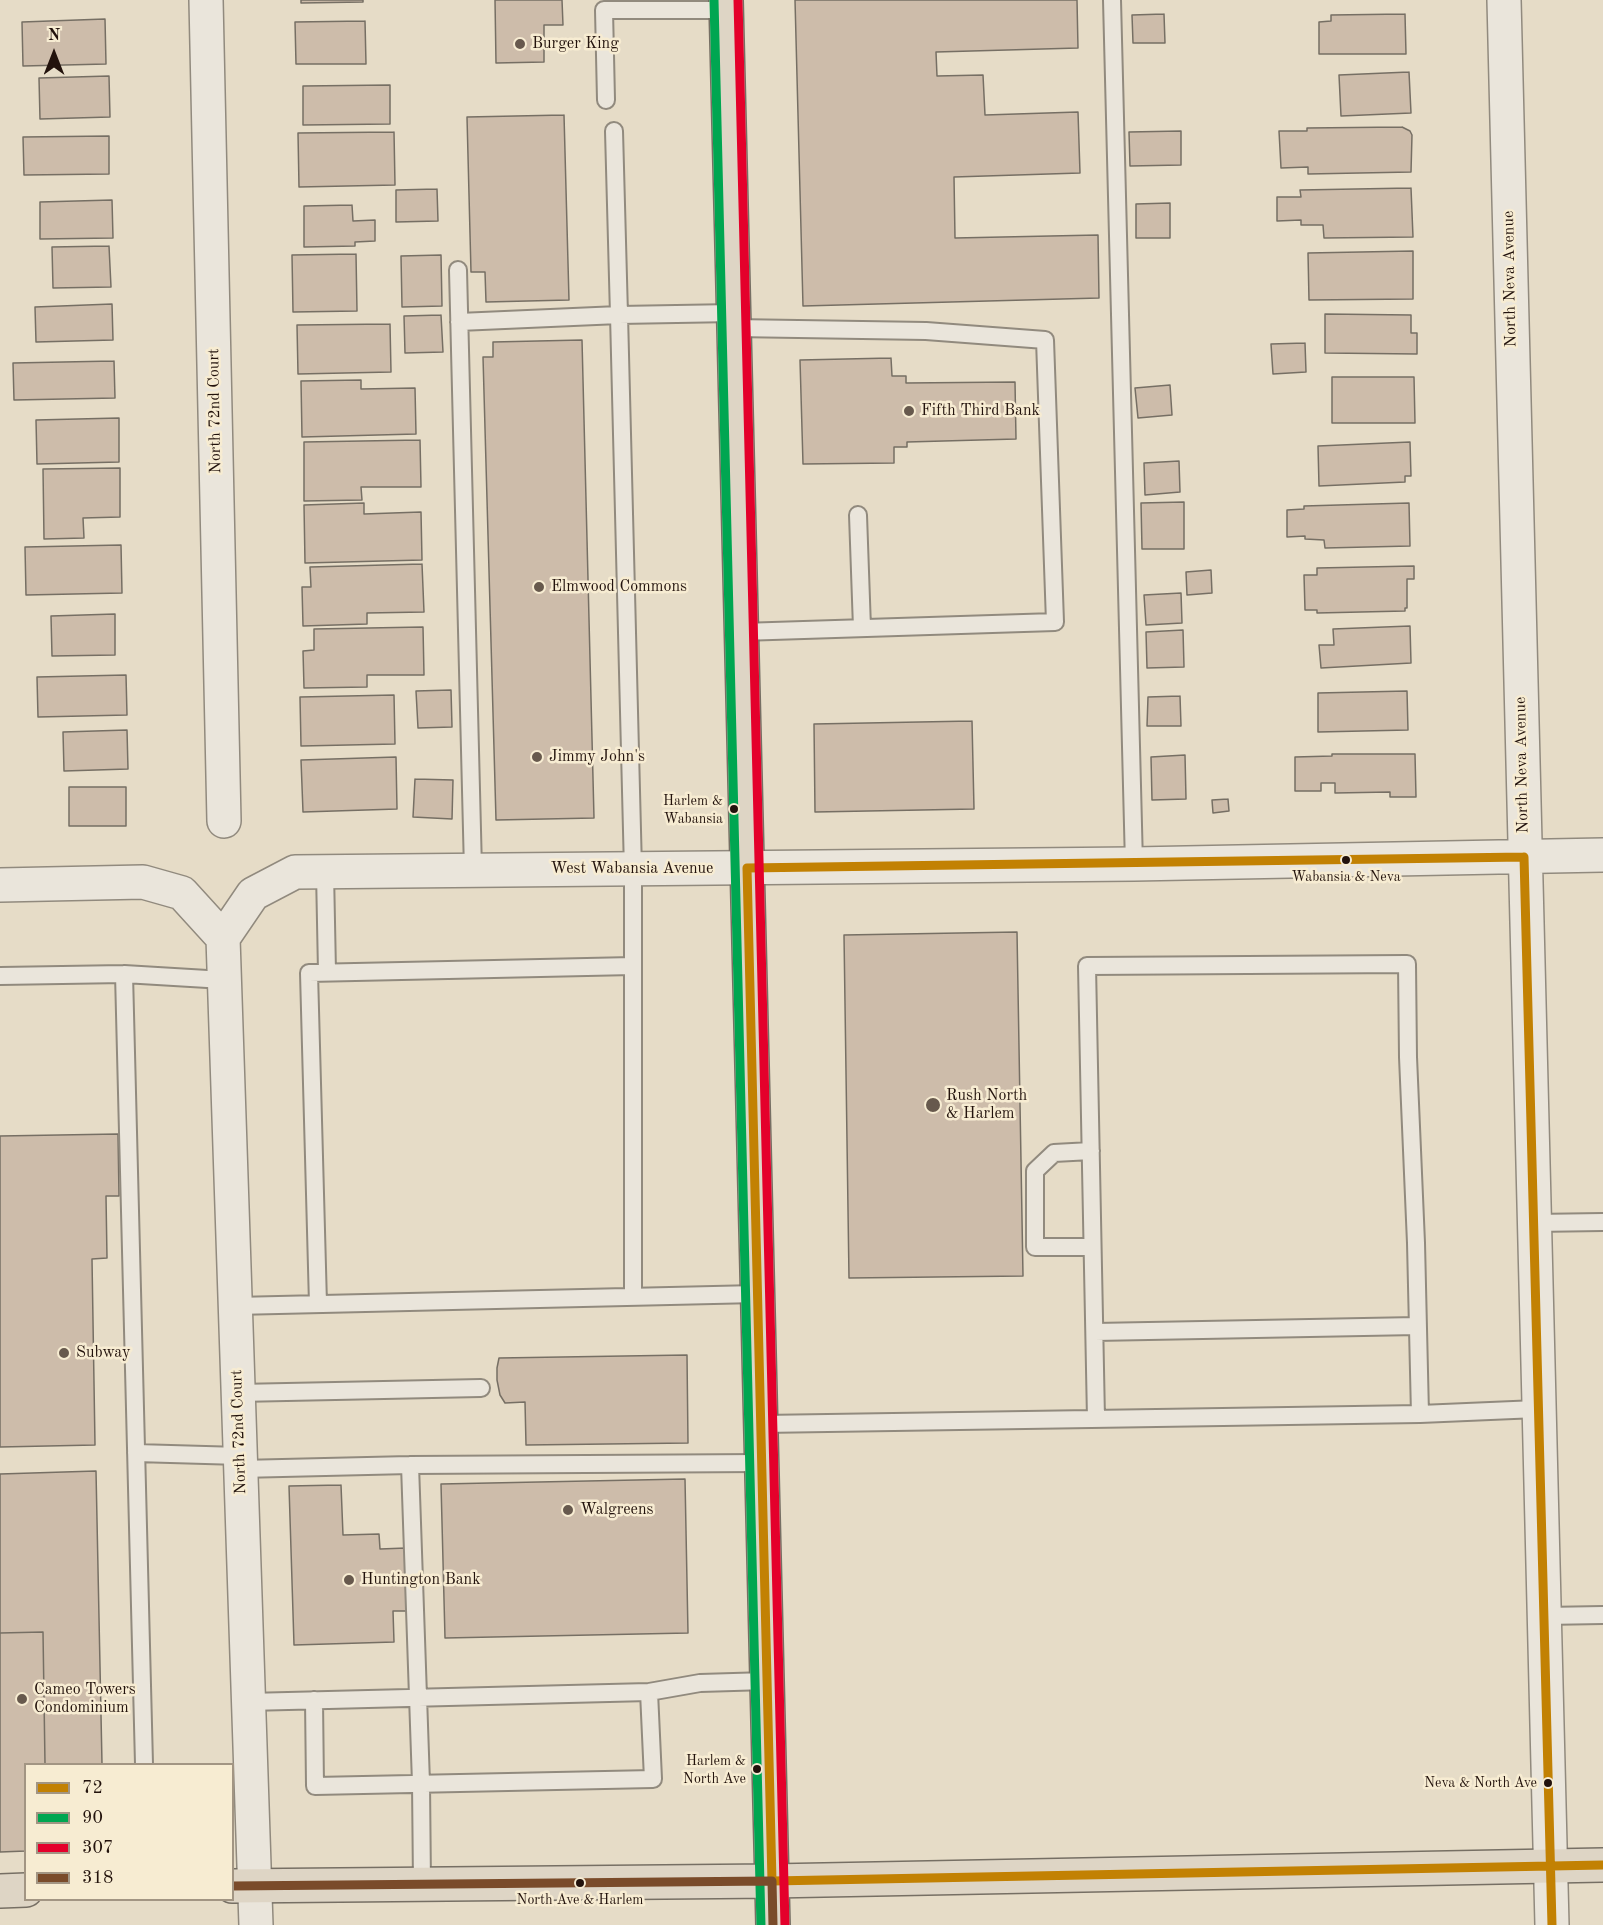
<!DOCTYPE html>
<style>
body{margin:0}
#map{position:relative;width:1603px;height:1925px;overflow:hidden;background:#e6dcc7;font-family:"Old Standard TT",serif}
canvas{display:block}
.legend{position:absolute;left:24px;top:1763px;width:210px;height:138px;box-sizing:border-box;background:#f7ecd2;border:2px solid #a29583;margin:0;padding:8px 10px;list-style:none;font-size:18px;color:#22120c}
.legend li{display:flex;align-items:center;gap:12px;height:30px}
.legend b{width:30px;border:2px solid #a29583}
.north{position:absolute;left:24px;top:24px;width:60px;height:60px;-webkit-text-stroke:4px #f7ecd2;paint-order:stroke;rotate:0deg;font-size:16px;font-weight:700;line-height:24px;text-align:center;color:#22120c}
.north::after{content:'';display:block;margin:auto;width:21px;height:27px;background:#22120c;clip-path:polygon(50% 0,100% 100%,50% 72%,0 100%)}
</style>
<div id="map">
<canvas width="1603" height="1925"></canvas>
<ul class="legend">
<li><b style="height:8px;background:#c28103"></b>72</li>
<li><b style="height:8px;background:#00a651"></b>90</li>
<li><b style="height:8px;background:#e4002b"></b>307</li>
<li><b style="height:8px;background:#7a4b2a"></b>318</li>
</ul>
<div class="north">N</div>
</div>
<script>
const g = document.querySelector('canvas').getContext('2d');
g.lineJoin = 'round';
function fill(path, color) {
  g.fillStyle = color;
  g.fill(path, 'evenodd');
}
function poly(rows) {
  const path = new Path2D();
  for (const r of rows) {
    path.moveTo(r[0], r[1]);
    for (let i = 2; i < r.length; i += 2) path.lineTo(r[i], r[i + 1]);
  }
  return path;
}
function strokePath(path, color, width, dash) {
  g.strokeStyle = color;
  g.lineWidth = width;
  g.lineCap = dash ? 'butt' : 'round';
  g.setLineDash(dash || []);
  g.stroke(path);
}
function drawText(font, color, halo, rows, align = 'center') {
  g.font = font + ' "Old Standard TT",serif';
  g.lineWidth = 5;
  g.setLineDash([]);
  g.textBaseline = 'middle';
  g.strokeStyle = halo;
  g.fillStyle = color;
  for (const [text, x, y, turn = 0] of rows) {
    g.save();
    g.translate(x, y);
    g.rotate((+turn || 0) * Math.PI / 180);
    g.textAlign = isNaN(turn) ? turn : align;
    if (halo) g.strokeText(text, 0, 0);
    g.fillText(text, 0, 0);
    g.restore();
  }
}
const building = poly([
 [301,0,363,0,363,2,301,3,301,0],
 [495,0,562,0,563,25,544,25,544,62,496,63,495,0],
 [795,0,1077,0,1078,48,936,52,937,76,983,75,985,115,1078,112,1080,173,954,177,955,238,1098,235,1099,298,803,306,795,0],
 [1164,14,1165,43,1133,43,1132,15,1164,14],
 [1405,14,1406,54,1319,54,1319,22,1331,21,1331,15,1405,14],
 [105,19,106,64,23,66,22,22,105,19],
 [365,21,366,64,296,64,295,22,365,21],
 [1409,72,1411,113,1341,116,1339,75,1409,72],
 [109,76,110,117,40,119,39,78,109,76],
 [390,85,390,124,303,125,303,86,390,85],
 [564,115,569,300,486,302,485,272,471,272,467,117,564,115],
 [1402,127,1410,131,1412,135,1411,172,1308,174,1308,167,1281,168,1279,131,1307,131,1307,128,1402,127],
 [1181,131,1181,165,1130,166,1129,132,1181,131],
 [394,132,395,185,299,187,298,133,394,132],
 [109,136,109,174,24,175,23,137,109,136],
 [1411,188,1413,237,1324,238,1323,225,1301,225,1301,220,1277,221,1277,197,1301,197,1300,190,1411,188],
 [437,189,438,221,396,222,396,190,437,189],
 [112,200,113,238,40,239,40,202,112,200],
 [1170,203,1170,238,1136,238,1136,204,1170,203],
 [352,205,353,221,375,220,375,241,355,242,355,246,304,247,304,206,352,205],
 [109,246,111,287,53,288,52,247,109,246],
 [1413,251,1413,299,1309,300,1308,253,1413,251],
 [356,254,357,311,293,312,292,255,356,254],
 [441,255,442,306,402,307,401,256,441,255],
 [112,304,113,340,36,342,35,307,112,304],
 [1325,314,1411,315,1411,333,1417,333,1417,354,1325,353,1325,314],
 [441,315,443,352,405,353,404,316,441,315],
 [390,324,391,372,298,374,297,325,390,324],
 [582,340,594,818,496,820,483,357,493,357,493,342,582,340],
 [1305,343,1306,372,1273,374,1271,344,1305,343],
 [891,358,892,376,906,376,906,383,1015,382,1016,439,907,442,907,447,894,447,894,463,803,464,800,360,891,358],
 [114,361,115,398,14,400,13,363,114,361],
 [1332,377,1414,377,1415,423,1332,423,1332,377],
 [361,380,361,389,415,388,416,434,302,437,301,381,361,380],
 [1170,385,1172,415,1138,418,1135,388,1170,385],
 [119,418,119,462,37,464,36,420,119,418],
 [420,440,421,487,361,487,362,500,304,501,304,442,420,440],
 [1410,442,1411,476,1405,476,1405,482,1319,486,1318,446,1410,442],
 [1179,461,1180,492,1145,495,1144,463,1179,461],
 [120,468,120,517,83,518,84,538,44,539,43,469,120,468],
 [1184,502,1184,549,1142,549,1141,503,1184,502],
 [364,503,364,514,421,512,422,560,305,563,304,505,364,503],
 [1409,503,1410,546,1325,548,1324,540,1305,539,1305,536,1287,537,1287,510,1304,509,1304,506,1409,503],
 [121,545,122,593,26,595,25,547,121,545],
 [422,564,424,612,367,613,367,624,303,626,302,587,311,587,310,567,422,564],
 [1414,566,1414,579,1407,579,1407,608,1405,608,1405,611,1317,613,1317,610,1305,610,1304,575,1317,575,1317,568,1414,566],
 [1211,570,1212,593,1187,595,1186,572,1211,570],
 [1181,593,1182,623,1146,625,1144,595,1181,593],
 [115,614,115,655,52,656,51,616,115,614],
 [1410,626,1411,663,1321,668,1319,645,1334,645,1333,629,1410,626],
 [423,627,424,675,367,675,367,687,304,688,303,651,314,650,314,629,423,627],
 [1183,630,1184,667,1147,668,1146,632,1183,630],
 [126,675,127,715,38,717,37,677,126,675],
 [451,690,452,727,418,728,416,691,451,690],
 [1407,691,1408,730,1318,732,1318,693,1407,691],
 [394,695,395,744,301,746,300,697,394,695],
 [1180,696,1181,726,1147,726,1148,697,1180,696],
 [972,721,974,809,815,812,814,724,972,721],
 [127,730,128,769,64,771,63,732,127,730],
 [1332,754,1415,754,1416,797,1390,797,1390,792,1335,793,1335,783,1321,783,1321,791,1295,791,1295,757,1332,756,1332,754],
 [1185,755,1186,799,1152,800,1151,757,1185,755],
 [396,757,397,809,303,812,301,760,396,757],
 [415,779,453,780,452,819,413,817,415,779],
 [69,787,126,787,126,826,69,826,69,787],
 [1228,799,1229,811,1213,813,1212,800,1228,799],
 [1017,932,1023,1276,849,1278,844,935,1017,932],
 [118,1134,119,1196,106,1196,107,1258,92,1259,95,1445,0,1447,0,1136,118,1134],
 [687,1355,688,1443,526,1445,525,1402,505,1403,500,1395,497,1380,497,1368,499,1358,687,1355],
 [96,1471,102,1764,45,1764,43,1632,0,1633,0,1474,96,1471],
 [685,1479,688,1633,445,1638,441,1484,685,1479],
 [341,1485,343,1535,379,1534,380,1549,406,1548,408,1611,393,1611,394,1642,294,1645,289,1486,341,1485],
 [43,1632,45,1764,26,1764,26,1851,0,1852,0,1633,43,1632]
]);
fill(building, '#cdbcaa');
strokePath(building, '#766f64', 1.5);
const lane = poly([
 [1112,0,1134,864],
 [606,100,604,10,726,10],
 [614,131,619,315,734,313],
 [458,270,473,870],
 [459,322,619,315,633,870,633,1297],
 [734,328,926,331,1045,340,1055,622,741,632],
 [858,515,862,628],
 [325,872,327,972],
 [124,974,144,1764],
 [0,976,124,974,224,980],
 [1091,1151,1054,1153,1035,1171,1035,1247,1092,1247],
 [1533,1223,1603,1222],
 [318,1304,309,973,633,966],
 [235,1306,757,1294],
 [1095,1332,1417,1326],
 [238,1393,481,1388],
 [1096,1419,1087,966,1407,964,1408,1057,1416,1243,1420,1414],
 [762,1424,1420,1414,1537,1409],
 [136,1453,240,1456],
 [410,1465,421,1783,422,1884],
 [240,1469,410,1465,762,1463],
 [1544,1616,1603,1615],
 [314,1700,315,1786,653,1779,649,1692],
 [248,1702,649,1692,700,1683,767,1681]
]);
const street = poly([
 [206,0,224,821],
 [1504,0,1552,1925],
 [0,885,143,882,182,893,223,938],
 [223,938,253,894,295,872,1134,864,1603,855],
 [223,938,256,1925]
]);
const primary = poly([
 [726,0,773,1925],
 [232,1886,772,1881,1603,1865],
 [0,1891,26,1890]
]);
strokePath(lane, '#918a7e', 20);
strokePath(street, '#918a7e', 36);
strokePath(primary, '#766f64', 36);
strokePath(lane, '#eae5db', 16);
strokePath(street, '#eae5db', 33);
strokePath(primary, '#ded5c5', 33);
strokePath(poly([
 [1524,857,1552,1925],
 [747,868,772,1881],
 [747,868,1524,857],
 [772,1881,1603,1865]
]), '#c28103', 9);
strokePath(poly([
 [714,0,761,1925]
]), '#00a651', 9);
strokePath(poly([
 [738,0,785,1925]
]), '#e4002b', 9);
strokePath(poly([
 [232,1886,772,1881,773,1925]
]), '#7a4b2a', 9);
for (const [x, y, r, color] of [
 [520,44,6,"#67594d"],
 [909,411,6,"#67594d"],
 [539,587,6,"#67594d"],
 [537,757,6,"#67594d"],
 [734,809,5,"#22120c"],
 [1346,860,5,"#22120c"],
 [933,1105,8,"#67594d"],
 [64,1353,6,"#67594d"],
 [568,1510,6,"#67594d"],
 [349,1580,6,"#67594d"],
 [22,1699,6,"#67594d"],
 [757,1769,5,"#22120c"],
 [1548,1783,5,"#22120c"],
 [580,1883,5,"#22120c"]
]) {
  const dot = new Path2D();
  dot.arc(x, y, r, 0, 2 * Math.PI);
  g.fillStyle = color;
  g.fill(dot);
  strokePath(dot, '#f7ecd2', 2);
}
drawText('14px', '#22120c', '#f7ecd2', [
 ["Harlem &",723,801],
 ["Wabansia",723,819],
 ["Wabansia & Neva",1346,877,"center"],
 ["Harlem &",746,1761],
 ["North Ave",746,1779],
 ["Neva & North Ave",1537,1783],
 ["North Ave & Harlem",580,1900,"center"]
], 'right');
drawText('16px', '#22120c', '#f7ecd2', [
 ["Burger King",532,44],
 ["Fifth Third Bank",921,411],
 ["Elmwood Commons",551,587],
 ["Jimmy John's",549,757],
 ["Rush North",946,1096],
 ["& Harlem",946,1114],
 ["Subway",76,1353],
 ["Walgreens",580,1510],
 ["Huntington Bank",361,1580],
 ["Cameo Towers",34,1690],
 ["Condominium",34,1708]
], 'left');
drawText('16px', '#22120c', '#f7ecd2', [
 ["North Neva Avenue",1510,279,-91],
 ["North 72nd Court",215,411,-91],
 ["North Neva Avenue",1522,765,-91],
 ["West Wabansia Avenue",632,869],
 ["North 72nd Court",239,1432,-92]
]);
</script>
